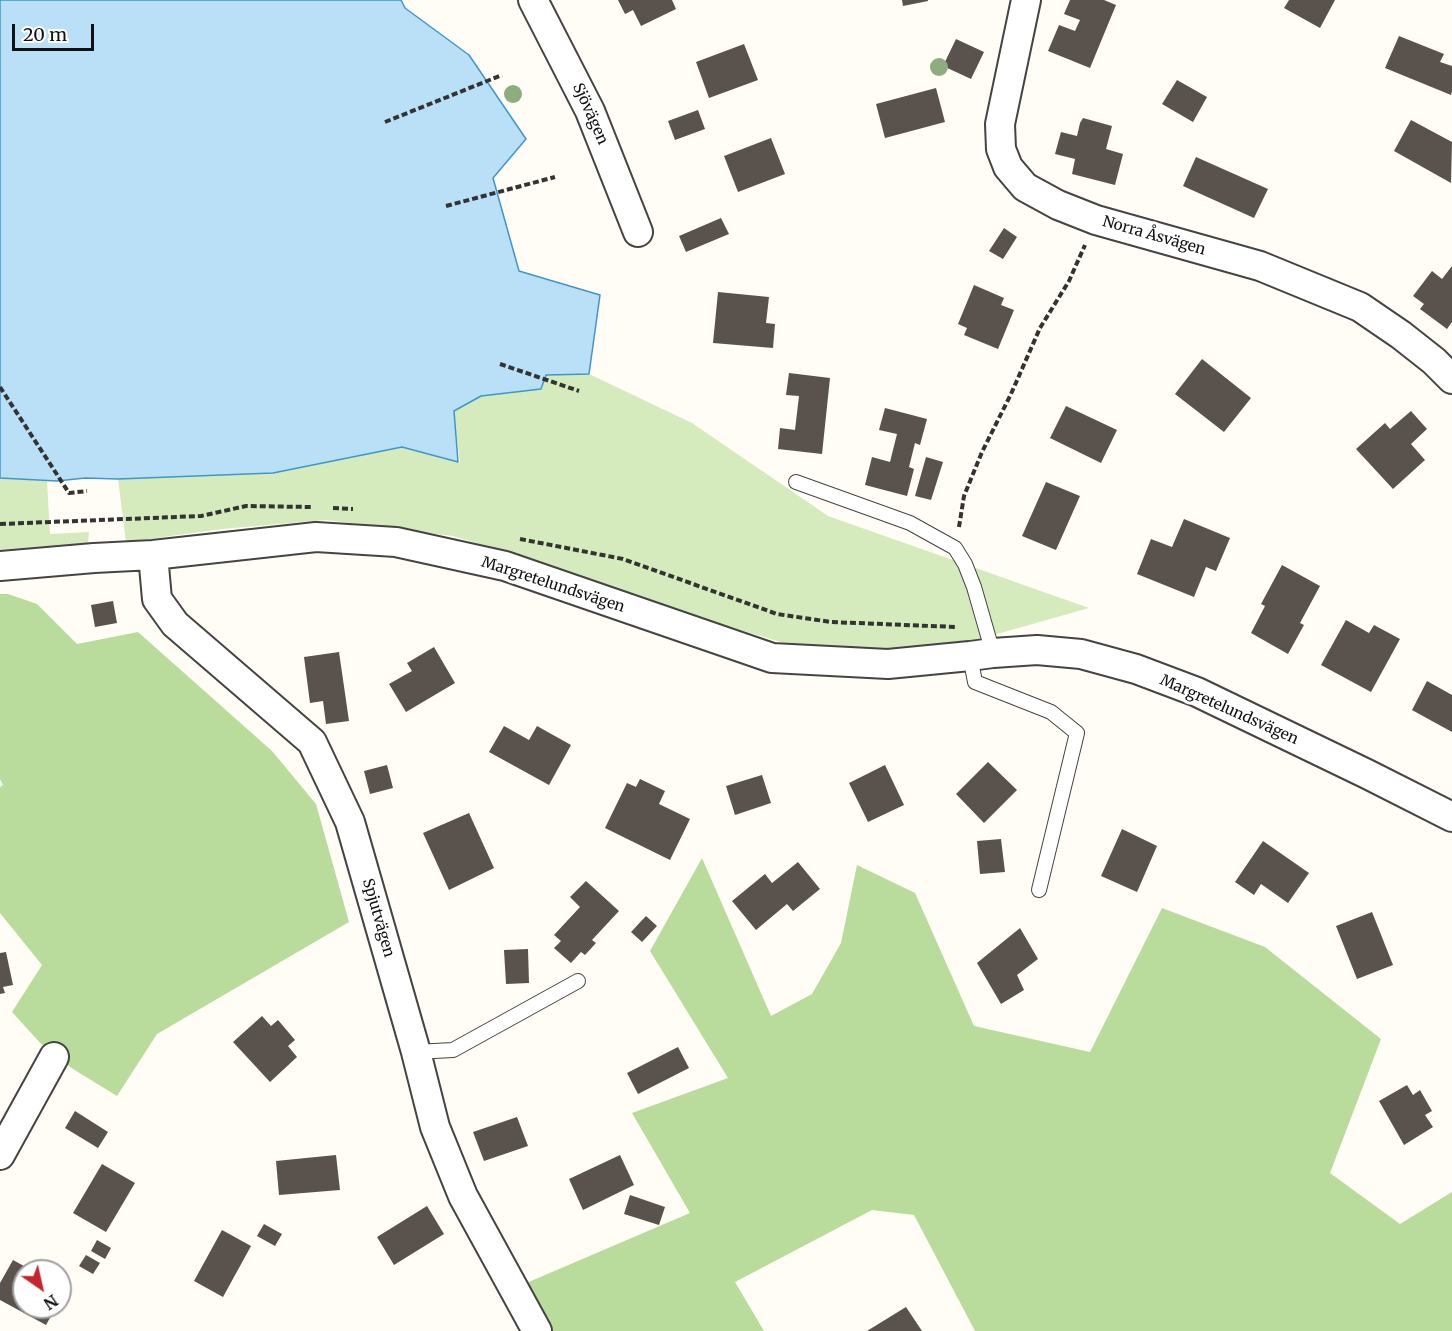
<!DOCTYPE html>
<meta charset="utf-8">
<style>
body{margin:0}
#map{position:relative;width:1452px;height:1331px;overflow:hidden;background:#fffdf5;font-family:Merriweather,serif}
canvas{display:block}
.north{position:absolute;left:12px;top:1259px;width:60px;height:60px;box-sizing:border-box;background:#fff;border:2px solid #a0a0a0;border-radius:50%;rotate:146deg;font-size:16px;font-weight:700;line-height:24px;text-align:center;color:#111}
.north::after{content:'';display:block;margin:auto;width:21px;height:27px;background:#c4262e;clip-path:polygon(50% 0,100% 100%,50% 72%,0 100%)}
.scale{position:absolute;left:12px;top:24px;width:82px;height:27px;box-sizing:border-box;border:3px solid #111;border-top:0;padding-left:8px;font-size:18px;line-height:21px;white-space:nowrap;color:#111;-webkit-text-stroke:4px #fff;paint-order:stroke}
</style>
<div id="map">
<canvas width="1452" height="1331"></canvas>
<div class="north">N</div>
<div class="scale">20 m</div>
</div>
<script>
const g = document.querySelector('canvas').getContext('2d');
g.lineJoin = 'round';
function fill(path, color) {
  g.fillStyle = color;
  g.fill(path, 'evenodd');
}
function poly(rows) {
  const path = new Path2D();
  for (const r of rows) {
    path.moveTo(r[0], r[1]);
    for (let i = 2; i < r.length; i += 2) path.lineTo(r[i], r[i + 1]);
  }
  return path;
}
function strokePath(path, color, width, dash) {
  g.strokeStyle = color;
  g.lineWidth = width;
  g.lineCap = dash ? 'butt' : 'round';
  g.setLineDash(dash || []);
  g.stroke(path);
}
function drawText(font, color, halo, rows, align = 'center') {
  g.font = font + ' Merriweather,serif';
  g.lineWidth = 6;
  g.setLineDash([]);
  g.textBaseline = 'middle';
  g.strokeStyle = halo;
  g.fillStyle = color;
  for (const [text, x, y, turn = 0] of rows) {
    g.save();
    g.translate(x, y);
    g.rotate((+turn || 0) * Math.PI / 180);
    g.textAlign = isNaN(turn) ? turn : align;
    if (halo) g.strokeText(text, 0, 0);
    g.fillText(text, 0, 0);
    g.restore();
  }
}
fill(poly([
 [589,374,692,423,828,516,1089,608,944,649,808,650,717,623,552,566,453,536,326,520,222,529,126,542,118,479,273,473,402,447,460,463,453,411,481,396,541,389,546,375],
 [0,478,47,481,50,534,89,532,88,544,0,552]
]), '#d5ebbd');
fill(poly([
 [0,594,8,594,37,604,77,644,138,632,272,751,316,804,349,922,157,1034,117,1096,73,1069,43,1046,12,1012,42,965,0,913,0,787,3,785,0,779],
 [702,858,771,1016,812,994,841,943,857,865,915,893,974,1026,1090,1052,1162,908,1265,947,1381,1039,1330,1173,1400,1224,1452,1192,1452,1331,975,1331,914,1215,872,1210,735,1282,764,1331,543,1331,524,1284,690,1213,632,1113,728,1078,650,951]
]), '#b9dc9c');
const water = poly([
 [0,0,401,0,405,8,469,55,526,139,493,178,519,271,600,295,589,374,546,375,541,389,481,396,454,411,458,462,402,447,273,473,118,479,85,478,57,481,0,478,0,0]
]);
fill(water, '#b9e0f7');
strokePath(water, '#3f96cf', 1.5);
fill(poly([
 [618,0,672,0,676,9,641,26,633,10,625,14],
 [902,0,928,0,928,1,903,6],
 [1070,0,1104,0,1116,5,1090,68,1048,51,1059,25,1075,31,1080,20,1064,14],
 [1289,0,1335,0,1320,28,1284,8],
 [1399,36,1444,54,1440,62,1452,66,1452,91,1451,95,1385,68],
 [956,39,984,52,971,79,943,66],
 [744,44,758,80,709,98,696,62],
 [1177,80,1207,97,1193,122,1162,104],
 [936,88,945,122,885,138,876,104],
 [698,110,705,129,675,140,668,121],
 [1083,118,1112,126,1106,149,1123,154,1115,185,1072,174,1075,159,1055,154,1061,132,1077,136,1080,123],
 [1411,120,1452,142,1451,183,1394,151],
 [771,138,785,174,738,192,724,156],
 [1196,157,1268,189,1254,218,1183,186],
 [721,218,729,234,686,252,679,236],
 [1004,228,1017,237,1003,259,989,251],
 [1452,266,1452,322,1447,329,1420,309,1424,304,1413,296,1432,271,1442,279],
 [974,285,1004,298,1001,305,1014,310,998,349,964,335,967,328,958,324],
 [718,292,769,297,766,323,775,324,773,348,713,343],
 [1202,359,1251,398,1224,432,1175,394],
 [789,373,830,378,822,454,778,449,780,428,795,430,799,396,786,395],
 [1066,406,1117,430,1101,463,1050,438],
 [885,408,927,419,920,445,915,443,909,467,914,469,907,496,865,485,872,457,890,462,897,434,879,430],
 [1411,411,1427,429,1411,444,1425,460,1393,489,1356,449,1385,423,1390,429],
 [926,457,943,462,931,500,915,496],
 [1046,482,1080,496,1056,550,1022,536],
 [1184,519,1230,538,1216,571,1206,567,1194,597,1137,574,1151,539,1172,547],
 [1282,565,1320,586,1300,623,1304,625,1288,654,1251,633,1265,606,1261,604],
 [113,601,117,623,95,627,91,605],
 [1346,620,1369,633,1374,625,1400,639,1371,692,1321,665],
 [434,647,455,683,406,712,389,684,412,671,407,663],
 [339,652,349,721,326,724,323,701,310,703,304,657],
 [1427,681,1452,695,1452,732,1412,710],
 [504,726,529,740,537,726,571,745,549,785,489,752],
 [988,762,1017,790,984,823,956,794],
 [387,765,393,788,370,794,364,771],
 [885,765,904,805,868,822,849,783],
 [762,775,771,803,735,815,726,786],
 [640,779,665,791,659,804,690,819,670,860,605,828,627,783,636,787],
 [469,813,494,868,449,890,423,833],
 [1122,829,1157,846,1137,892,1101,876],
 [1001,839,1005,872,980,874,977,841],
 [1263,841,1309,873,1288,903,1261,884,1254,895,1235,882],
 [798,862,820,889,793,911,787,904,756,930,732,901,765,874,772,883],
 [586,881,619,911,592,940,596,943,585,955,581,952,571,963,554,948,561,941,554,935,580,907,570,897],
 [1372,912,1393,965,1357,979,1336,926],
 [646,916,657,926,642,942,631,932],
 [1020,928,1038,959,1017,975,1024,990,1001,1004,977,963],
 [528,949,529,983,506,984,504,950],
 [6,952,13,985,3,987,5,993,0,994,0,953],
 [262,1016,271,1026,278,1020,295,1040,288,1046,297,1057,270,1082,233,1042],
 [678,1047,689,1068,638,1094,627,1073],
 [1407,1085,1413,1095,1420,1090,1432,1111,1425,1115,1433,1127,1404,1145,1379,1101],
 [75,1111,108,1132,98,1148,65,1128],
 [517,1117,528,1146,484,1161,473,1132],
 [336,1155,340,1190,279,1195,276,1161],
 [620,1155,634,1185,583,1210,569,1179],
 [102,1164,135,1183,106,1232,73,1213],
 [630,1195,665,1207,659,1225,624,1214],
 [427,1206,444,1234,394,1265,377,1237],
 [264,1224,282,1234,275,1246,257,1236],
 [222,1230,251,1246,223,1297,194,1281],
 [97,1240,111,1248,105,1259,91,1251],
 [86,1255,100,1263,93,1274,79,1266],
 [13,1260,33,1271,24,1271,24,1307,56,1307,46,1325,0,1300,0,1283],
 [906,1307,922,1331,867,1331]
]), '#5a524d');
const lane = poly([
 [796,482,910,523,955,548,965,564,974,587,993,653],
 [970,656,975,682,1051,712,1077,733,1039,890],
 [416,1052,453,1050,578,981]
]);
const street = poly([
 [533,0,590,111,638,232],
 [1026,0,1000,124,1001,149,1008,167,1025,187,1058,205,1096,220,1260,266,1360,307,1401,335,1434,361,1452,379],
 [153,555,157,599,175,624,312,742,350,822,416,1052,435,1127,463,1196,537,1331],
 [0,566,94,558,153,555,316,537,396,542,505,566,772,658,888,664,970,656,993,653,1037,650,1081,654,1136,669,1197,692,1367,774,1452,817],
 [0,1155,54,1057]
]);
strokePath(lane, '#444', 16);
strokePath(street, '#444', 32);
strokePath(poly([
 [385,122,502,75],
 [446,206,555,177],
 [500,364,579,391],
 [0,387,69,493,87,491],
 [333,508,353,509],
 [0,524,201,516,246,506,311,507],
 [959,527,964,496,982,452,1011,394,1040,328,1069,281,1085,245],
 [520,539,623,559,777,614,831,622,956,627]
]), '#333', 4, [6, 3]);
strokePath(lane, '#fff', 14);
strokePath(street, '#fff', 28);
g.fillStyle = '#8dad7f';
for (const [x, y] of [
 [939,67],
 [513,94]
]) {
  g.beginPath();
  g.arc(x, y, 9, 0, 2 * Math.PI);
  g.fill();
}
drawText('15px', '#111', '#fff', [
 ["Sjövägen",590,114,66],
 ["Norra Åsvägen",1154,236,16],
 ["Margretelundsvägen",553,585,18],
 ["Margretelundsvägen",1229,710,24],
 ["Spjutvägen",378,918,74]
]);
</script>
